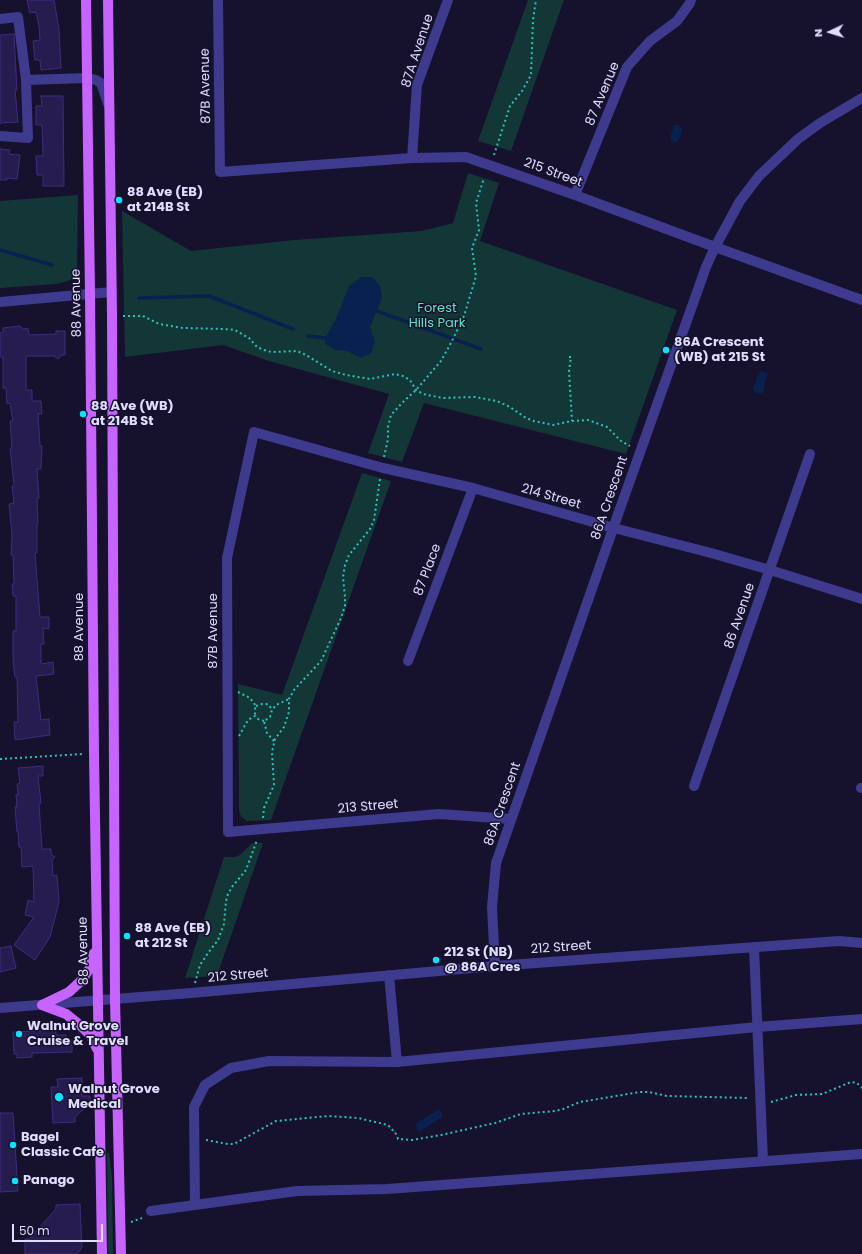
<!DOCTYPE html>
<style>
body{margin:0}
#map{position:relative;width:862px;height:1254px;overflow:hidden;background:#16112d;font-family:Poppins,sans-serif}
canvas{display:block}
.north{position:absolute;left:810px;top:12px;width:40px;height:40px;-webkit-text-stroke:3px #16112d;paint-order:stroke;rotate:266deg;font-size:11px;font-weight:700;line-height:16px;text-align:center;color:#e1ddff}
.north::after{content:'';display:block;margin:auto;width:14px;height:18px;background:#e1ddff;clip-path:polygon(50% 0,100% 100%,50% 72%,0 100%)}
.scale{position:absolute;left:12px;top:1224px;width:91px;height:18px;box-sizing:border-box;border:2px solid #e1ddff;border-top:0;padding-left:5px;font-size:12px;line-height:14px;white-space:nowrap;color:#e1ddff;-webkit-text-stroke:3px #16112d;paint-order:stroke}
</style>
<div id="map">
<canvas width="862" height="1254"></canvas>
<div class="north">N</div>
<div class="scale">50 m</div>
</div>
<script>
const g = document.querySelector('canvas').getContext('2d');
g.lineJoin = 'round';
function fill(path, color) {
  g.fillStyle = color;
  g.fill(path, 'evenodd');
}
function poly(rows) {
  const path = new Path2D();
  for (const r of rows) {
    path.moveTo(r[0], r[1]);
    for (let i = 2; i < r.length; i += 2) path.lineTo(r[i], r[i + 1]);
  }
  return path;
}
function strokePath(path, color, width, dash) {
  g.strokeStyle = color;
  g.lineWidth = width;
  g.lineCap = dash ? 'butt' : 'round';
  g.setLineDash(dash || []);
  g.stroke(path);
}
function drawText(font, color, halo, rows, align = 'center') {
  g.font = font + ' Poppins,sans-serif';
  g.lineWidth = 3;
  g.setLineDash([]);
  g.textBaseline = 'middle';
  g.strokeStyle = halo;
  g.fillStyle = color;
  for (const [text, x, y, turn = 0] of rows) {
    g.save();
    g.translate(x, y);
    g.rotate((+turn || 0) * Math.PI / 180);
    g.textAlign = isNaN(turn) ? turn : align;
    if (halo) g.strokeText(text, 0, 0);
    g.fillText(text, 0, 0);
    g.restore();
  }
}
fill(poly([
 [528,0,564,0,511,151,478,141],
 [468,173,499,183,480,241,677,310,626,454,424,403,402,462,368,453,389,394,269,361,223,345,125,357,122,211,191,251,294,240,422,231,453,223],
 [78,195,77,270,74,277,68,281,57,284,0,288,0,201],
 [362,473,391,481,271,820,247,821,241,817,239,809,238,684,282,695],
 [252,843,263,843,217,976,185,978,224,857,235,857,240,855],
 [107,1153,109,1153,112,1177,113,1254,108,1254]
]), '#133737');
fill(poly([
 [674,125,679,125,682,128,682,131,678,141,673,143,670,138],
 [361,277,372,277,380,286,382,298,370,327,375,342,371,353,361,358,347,351,335,350,325,344,325,338,336,319,349,286],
 [760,371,768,373,764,386,764,390,762,393,758,394,755,392,753,388],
 [439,1109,443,1115,442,1117,419,1132,415,1124]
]), '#09214e');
strokePath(poly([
 [0,250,52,265],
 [139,298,209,296,293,329],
 [377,311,481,349],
 [308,336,325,338]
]), '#09214e', 3.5);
const building = poly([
 [27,0,54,0,59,29,61,68,41,70,40,60,35,60,33,41,40,40,39,26,36,12,30,13,27,0],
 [14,34,17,90,15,90,18,122,0,123,0,35,14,34],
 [41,96,63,96,64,186,43,186,43,175,37,175,36,156,43,156,42,125,36,125,36,106,42,106,41,96],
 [0,149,10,150,9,154,20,155,17,179,7,178,7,180,0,180,0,149],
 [19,326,24,329,28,328,29,335,56,334,56,331,65,331,65,355,62,355,58,359,54,356,26,356,26,390,32,390,32,401,41,401,42,414,38,414,40,446,42,446,41,469,37,469,39,498,37,498,38,524,37,524,37,553,35,553,40,617,49,617,49,629,43,628,44,644,41,644,41,664,53,662,54,674,36,676,41,720,49,719,50,735,15,740,14,722,18,722,17,677,15,677,13,662,13,631,16,631,16,596,13,596,12,584,14,584,13,555,11,555,12,536,9,504,14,503,12,486,14,485,10,448,12,448,10,421,13,421,10,403,7,404,6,388,3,388,3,357,0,357,0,333,3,332,3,328,19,326],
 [43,766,43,776,38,776,41,803,39,804,42,849,51,849,51,854,55,857,52,861,53,876,57,875,59,902,50,937,35,960,14,945,34,917,25,915,28,900,34,902,33,866,22,867,21,847,19,847,18,832,17,832,15,807,17,807,16,795,18,795,17,784,20,783,18,768,43,766],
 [11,946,16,968,0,972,0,948,11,946],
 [56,1030,56,1035,66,1035,66,1040,72,1040,72,1052,32,1053,32,1057,17,1058,17,1054,14,1054,13,1032,56,1030],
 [82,1078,82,1096,90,1096,91,1106,87,1106,75,1117,75,1122,53,1123,51,1087,58,1087,57,1079,82,1078],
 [0,1113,13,1113,18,1191,0,1192,0,1113],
 [80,1204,82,1248,77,1254,25,1254,25,1239,29,1239,56,1209,56,1205,80,1204]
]);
fill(building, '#271c4f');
strokePath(building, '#3e2d7c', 1);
strokePath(poly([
 [494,155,510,106,522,91,531,75,533,20,536,0],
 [123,316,143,316,159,324,183,328,224,329,235,330,249,338,257,347,264,350,271,352,297,351,306,355,332,371,346,375,370,379,395,374,403,376,410,380,416,390,423,394,443,398,475,397,497,401,510,407,526,418,534,421,553,425,572,421,588,420,607,427,621,441,630,446],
 [569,357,571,357,569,371,572,421],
 [384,457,388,439,388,427,391,415,403,402,416,390,441,361,452,341,464,316,476,276,472,248,479,230,476,203,484,178],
 [238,692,250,698,256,706,255,709,255,716],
 [256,706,262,704,266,704,269,705,272,710],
 [239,736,248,720,255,716,258,719,264,721],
 [274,741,267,733,264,721,270,717,272,710,276,705,289,699],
 [0,759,83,754],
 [263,818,264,808,274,785,272,752,275,739,284,727,289,712,289,699,294,690,321,661,341,618,345,606,345,597,343,577,345,565,349,555,370,529,374,520,380,479],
 [195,983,200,965,208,953,218,940,224,924,226,901,228,894,232,887,246,870,257,840],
 [771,1102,796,1095,822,1094,851,1082,857,1083,862,1088],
 [206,1140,228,1144,234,1144,276,1121,328,1116,358,1118,388,1125,397,1135,398,1139,412,1140,441,1135,495,1123,521,1114,555,1111,563,1109,580,1102,640,1092,649,1092,667,1096,749,1098],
 [131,1222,142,1218]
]), '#2cc3bc', 2, [2, 3]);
strokePath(poly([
 [218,0,220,172,412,158,466,157,575,195,715,247,862,300],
 [0,19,18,17,26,80,28,138,0,136],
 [26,80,88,78,96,80,101,83,108,104],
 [412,158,417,85,448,0],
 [575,195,627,67,650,41,677,21,690,3,691,0],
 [0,302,111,292],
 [408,661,473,488],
 [694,786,810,454],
 [861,788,862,788],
 [511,819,439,814,228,832,227,558,254,432,383,468,473,488,614,528,711,553,770,570,862,599],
 [754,947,763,1161],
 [495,966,492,907,496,863,622,503,706,267,715,247,740,201,759,176,798,139,820,123,862,98],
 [389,975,397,1062],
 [0,1008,191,993,495,966,839,941,862,943],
 [195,1204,194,1107,205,1085,231,1068,269,1061,397,1062,757,1027,862,1019],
 [151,1211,297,1191,387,1189,862,1154]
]), '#3e3a8e', 10);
strokePath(poly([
 [86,0,90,294,94,754,102,1254],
 [108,0,112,316,115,999,121,1254],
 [42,1005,69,992,82,980,90,968,94,953],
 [42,1005,66,1014,81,1026,91,1036,97,1049]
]), '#c764ff', 10);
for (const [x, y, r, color] of [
 [119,200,4,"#09e3ff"],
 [666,350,4,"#09e3ff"],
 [83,414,4,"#09e3ff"],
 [127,936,4,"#09e3ff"],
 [436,960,4,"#09e3ff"],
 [19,1034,4,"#09e3ff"],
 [59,1097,5,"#09e3ff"],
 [13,1145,4,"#09e3ff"],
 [15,1181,4,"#09e3ff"]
]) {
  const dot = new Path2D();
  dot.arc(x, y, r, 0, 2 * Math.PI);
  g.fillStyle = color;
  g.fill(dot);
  strokePath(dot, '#16112d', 1.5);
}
drawText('13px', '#e1ddff', '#16112d', [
 ["87A Avenue",418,51,-72],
 ["87B Avenue",206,86,-91],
 ["87 Avenue",603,94,-67],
 ["215 Street",553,173,20],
 ["88 Avenue",77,303,-91],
 ["214 Street",551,497,16],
 ["86A Crescent",610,498,-71],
 ["87 Place",428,570,-69],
 ["86 Avenue",740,616,-71],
 ["88 Avenue",80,627,-90],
 ["87B Avenue",214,631,-90],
 ["86A Crescent",503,804,-71],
 ["213 Street",368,807,-5],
 ["212 Street",561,948,-4],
 ["88 Avenue",84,951,-91],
 ["212 Street",238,976,-5]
]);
drawText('bold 13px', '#e1ddff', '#16112d', [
 ["88 Ave (EB)",127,193],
 ["at 214B St",127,208],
 ["86A Crescent",674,343],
 ["(WB) at 215 St",674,358],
 ["88 Ave (WB)",91,407],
 ["at 214B St",91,422],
 ["88 Ave (EB)",135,929],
 ["at 212 St",135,944],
 ["212 St (NB)",444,953],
 ["@ 86A Cres",444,968],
 ["Walnut Grove",27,1027],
 ["Cruise & Travel",27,1042],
 ["Walnut Grove",68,1090],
 ["Medical",68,1105],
 ["Bagel",21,1138],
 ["Classic Cafe",21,1153],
 ["Panago",23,1181]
], 'left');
drawText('13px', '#62e5c6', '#16112d', [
 ["Forest",437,309],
 ["Hills Park",437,324]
]);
</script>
